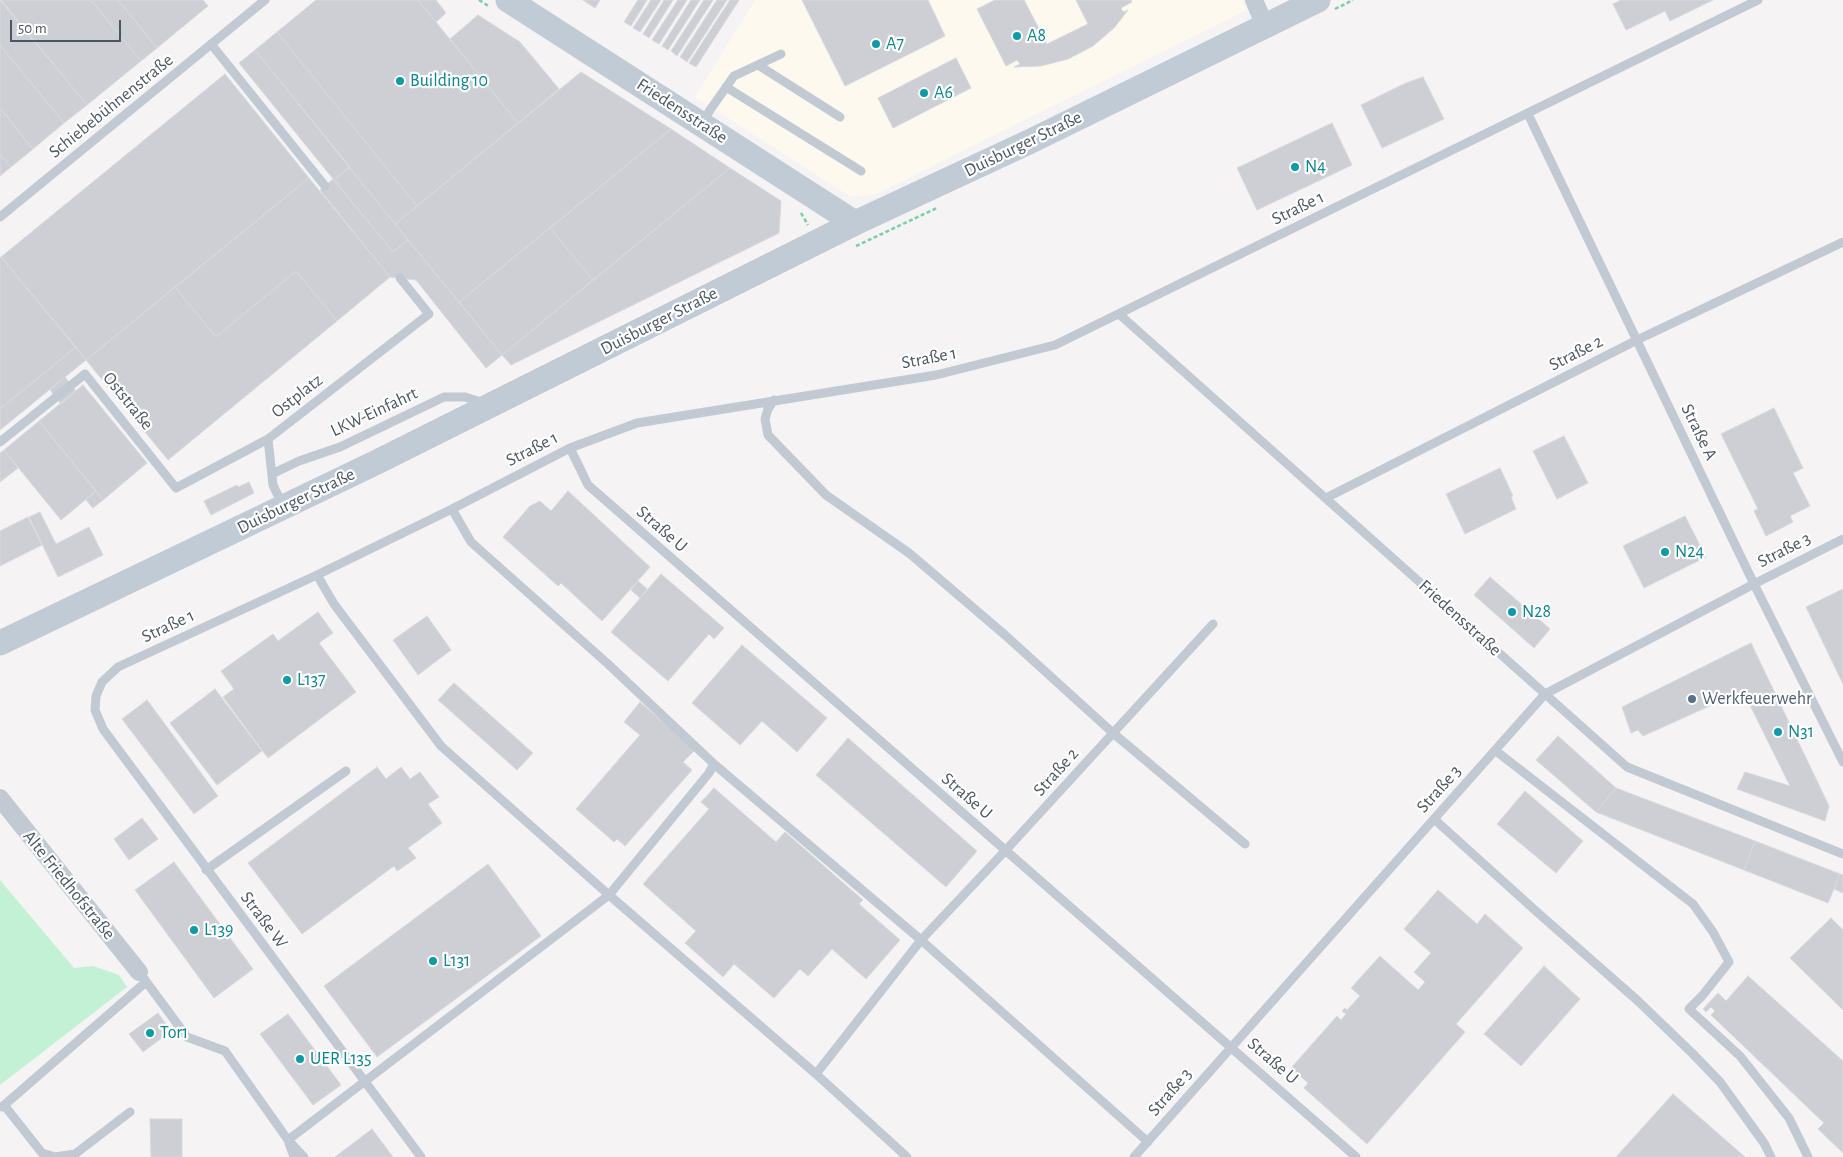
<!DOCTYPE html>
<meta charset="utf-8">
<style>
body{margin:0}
#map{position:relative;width:1843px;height:1157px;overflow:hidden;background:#f5f3f3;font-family:"Alegreya Sans",sans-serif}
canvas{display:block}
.scale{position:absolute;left:10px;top:20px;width:111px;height:22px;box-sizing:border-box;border:2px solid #4a5661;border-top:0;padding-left:6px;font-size:15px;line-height:18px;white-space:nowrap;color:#4a5661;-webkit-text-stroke:4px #fff;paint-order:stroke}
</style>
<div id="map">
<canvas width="1843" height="1157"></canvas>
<div class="scale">50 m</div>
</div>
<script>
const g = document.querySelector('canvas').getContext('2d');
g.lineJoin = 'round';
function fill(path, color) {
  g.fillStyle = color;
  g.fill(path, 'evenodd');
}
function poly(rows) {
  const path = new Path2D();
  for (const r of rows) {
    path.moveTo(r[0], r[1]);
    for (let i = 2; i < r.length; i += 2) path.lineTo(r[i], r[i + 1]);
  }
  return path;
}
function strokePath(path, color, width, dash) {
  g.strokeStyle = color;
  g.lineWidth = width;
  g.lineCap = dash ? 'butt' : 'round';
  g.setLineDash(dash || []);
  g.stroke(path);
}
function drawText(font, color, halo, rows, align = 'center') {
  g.font = font + ' "Alegreya Sans",sans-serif';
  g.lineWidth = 4.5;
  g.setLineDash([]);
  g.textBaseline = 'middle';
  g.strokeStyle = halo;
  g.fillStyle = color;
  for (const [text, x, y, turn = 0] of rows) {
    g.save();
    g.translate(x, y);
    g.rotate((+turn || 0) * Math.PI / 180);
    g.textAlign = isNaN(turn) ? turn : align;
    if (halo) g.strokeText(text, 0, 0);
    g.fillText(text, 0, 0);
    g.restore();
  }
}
fill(poly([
 [755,0,1242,0,1247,10,876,194,851,197,695,97]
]), '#fdf9ef');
fill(poly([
 [0,880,74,968,93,966,119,975,127,987,0,1085]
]), '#c3f1d5');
const building = poly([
 [0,0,87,105,64,123,0,45,0,0],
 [1,0,91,0,141,61,87,105,1,0],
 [91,0,118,0,157,48,141,61,91,0],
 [118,0,203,0,208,6,157,48,118,0],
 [316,0,418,0,518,123,417,206,277,32,316,0],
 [418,0,436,0,446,13,436,22,418,0],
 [583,0,600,0,595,8,583,0],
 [638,0,647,0,631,26,624,22,638,0],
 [651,0,661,0,640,32,633,28,651,0],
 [664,0,673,0,649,38,643,34,664,0],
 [678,0,687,0,659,44,652,40,678,0],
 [691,0,700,0,668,50,662,46,691,0],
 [704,0,713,0,677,56,671,51,704,0],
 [717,0,727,0,687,62,680,57,717,0],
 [730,0,739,0,696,67,689,63,730,0],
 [802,0,928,0,945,36,845,86,802,0],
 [995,0,1024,0,1047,44,1088,24,1076,0,1131,0,1132,2,1121,8,1123,12,1128,10,1114,28,1093,46,1068,59,1041,66,1014,67,1020,64,1017,60,1006,66,977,9,995,0],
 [1621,0,1713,0,1670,21,1665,11,1626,30,1613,4,1621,0],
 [478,15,520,42,559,89,518,123,450,39,478,15],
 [277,32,417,206,395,224,255,50,277,32],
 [0,45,64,123,33,149,0,108,0,45],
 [255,50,350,167,334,180,239,63,255,50],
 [956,58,971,88,893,128,878,98,956,58],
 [581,72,671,129,459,302,395,224,581,72],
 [225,74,309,178,86,360,1,257,225,74],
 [1423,77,1444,119,1382,148,1361,105,1406,83,1423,77],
 [0,108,33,149,11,167,0,154,0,108],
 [1332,123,1352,165,1257,210,1237,168,1332,123],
 [671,129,730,168,593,280,550,228,671,129],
 [0,154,11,167,0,176,0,154],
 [349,167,408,240,393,252,334,180,349,167],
 [730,168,781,201,779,233,511,365,502,355,730,168],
 [309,178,390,277,337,321,296,271,216,337,175,287,309,178],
 [333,179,393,252,408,240,502,355,486,368,416,280,390,277,320,190,333,179],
 [550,228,593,280,502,355,459,302,550,228],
 [1,257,76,347,0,409,0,258,1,257],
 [296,271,337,321,168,460,86,360,175,287,216,337,296,271],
 [76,347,86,360,0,430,0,409,76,347],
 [65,377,76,391,61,404,50,390,65,377],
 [83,385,147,463,103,500,39,421,83,385],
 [1774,408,1803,468,1793,473,1810,506,1790,516,1793,522,1766,536,1754,511,1758,509,1721,434,1774,408],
 [39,421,96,491,61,520,4,450,39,421],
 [1564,436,1588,483,1557,499,1533,451,1564,436],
 [4,450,18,468,0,482,0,453,4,450],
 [1500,468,1513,496,1511,497,1516,509,1465,534,1446,494,1500,468],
 [249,482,254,493,211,515,204,501,237,485,238,487,249,482],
 [96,491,103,500,93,508,86,500,96,491],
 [568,491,650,567,602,621,561,583,558,586,503,537,530,506,540,501,551,511,568,491],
 [40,512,56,544,89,527,103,555,58,577,29,517,40,512],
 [1685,516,1706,557,1644,588,1623,546,1685,516],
 [28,517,42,545,0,566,0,531,28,517],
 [661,574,724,628,714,639,709,634,668,681,611,632,661,574],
 [1490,577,1550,629,1534,648,1474,595,1490,577],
 [638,581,647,589,640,598,631,590,638,581],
 [1843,589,1843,684,1806,607,1843,589],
 [318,612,333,633,319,643,356,692,268,758,223,697,234,689,221,671,273,634,278,641,318,612],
 [427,616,451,650,418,675,393,640,427,616],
 [1751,643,1829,806,1825,821,1737,789,1745,772,1790,786,1743,691,1643,736,1638,730,1631,733,1622,707,1751,643],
 [742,645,827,718,797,752,762,721,740,745,692,703,742,645],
 [454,683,533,753,517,770,438,700,454,683],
 [215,689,262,751,217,785,170,723,215,689],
 [147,700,218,796,194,814,122,719,147,700],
 [640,702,695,750,683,762,692,770,625,846,617,839,614,842,576,809,640,735,624,722,640,702],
 [1558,736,1616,788,1596,812,1536,760,1558,736],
 [848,738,977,851,946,887,816,775,848,738],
 [377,767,386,779,401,767,410,779,420,772,439,797,428,804,442,823,408,848,416,858,397,871,394,866,302,934,248,863,377,767],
 [714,788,776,842,785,832,863,900,859,904,900,940,866,979,832,949,808,976,800,969,774,998,734,964,723,977,685,943,696,931,643,884,709,809,701,802,714,788],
 [1616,788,1755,841,1744,870,1596,812,1616,788],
 [1525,791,1583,841,1556,873,1497,824,1525,791],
 [142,818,158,839,129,860,114,839,142,818],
 [1755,841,1840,874,1828,903,1744,870,1755,841],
 [174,862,253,969,214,998,135,890,174,862],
 [488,864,541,936,377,1057,324,986,488,864],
 [1840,874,1843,875,1843,893,1834,889,1840,874],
 [1438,890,1477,924,1485,914,1523,948,1456,1024,1465,1032,1367,1144,1304,1088,1308,1083,1291,1068,1337,1016,1341,1020,1346,1014,1342,1011,1345,1008,1347,1010,1360,996,1351,988,1380,956,1418,990,1425,982,1414,972,1431,953,1404,929,1438,890],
 [1831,918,1843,930,1843,1010,1790,958,1831,918],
 [1544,966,1580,999,1521,1066,1484,1034,1544,966],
 [1748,976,1843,1061,1843,1153,1818,1129,1824,1123,1711,1015,1715,1011,1711,1007,1706,1012,1703,1009,1718,993,1726,1001,1748,976],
 [158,1013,171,1031,143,1052,129,1034,158,1013],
 [288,1014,341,1085,313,1105,260,1034,288,1014],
 [1673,1094,1745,1157,1616,1157,1673,1094],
 [150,1119,182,1119,182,1157,151,1157,150,1119],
 [372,1129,393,1157,335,1157,372,1129]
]);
fill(building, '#cdcfd5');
strokePath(building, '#d7d9de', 1);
strokePath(poly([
 [479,0,490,7],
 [1335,9,1353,0],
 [801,213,808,225],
 [856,246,937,208]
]), '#7ad0a6', 2.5, [4, 2.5]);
strokePath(poly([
 [211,44,325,186],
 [758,65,840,117],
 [726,87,861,171],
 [1528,114,1754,584,1843,762],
 [702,124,710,110,734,76,781,54],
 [0,217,265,0],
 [1119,314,1627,767,1843,854],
 [774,400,768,409,765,419,768,435,826,495,909,553,1005,635,1113,733,1245,844],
 [268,439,273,485,283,506],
 [0,442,85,374,176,488,268,439,429,314,400,278],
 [570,448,588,485,1356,1157],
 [272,474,299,461,340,447,444,397,465,397,484,403],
 [1326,498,1637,340,1843,242],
 [452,509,471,542,608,664,714,764],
 [317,575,334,604,441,746,609,895,709,773,714,764,921,940,816,1074],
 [1496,751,1693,904,1713,932,1729,962,1702,996,1689,1009,1740,1056,1789,1118,1808,1157],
 [1434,819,1537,912,1638,1001,1692,1053,1720,1082,1764,1143,1771,1157],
 [206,870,346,771],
 [139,972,187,1037,225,1051,288,1140,304,1157],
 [4,1105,42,1153,55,1157,75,1154,130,1112],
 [2,1107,146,982],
 [288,1140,609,895,816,1074,907,1157],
 [1148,1142,921,940,1005,851,1213,624],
 [289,1143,294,1157],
 [421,1157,103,729,95,710,96,696,102,682,118,667,317,575,452,509,570,448,637,423,936,375,1055,345,1758,0],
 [1134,1157,1545,694,1754,584,1843,539]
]), '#c1cad2', 9);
strokePath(poly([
 [1254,0,1265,26],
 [0,798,139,972]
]), '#c1cad2', 18);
strokePath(poly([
 [508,0,855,223],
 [0,643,375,463,855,223,1031,141,1318,0]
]), '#c1cbd6', 25);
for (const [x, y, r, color] of [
 [1017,36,5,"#0f9aa8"],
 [876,44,5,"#0f9aa8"],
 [400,81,5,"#0f9aa8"],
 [924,93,5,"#0f9aa8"],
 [1295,167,5,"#0f9aa8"],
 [1665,552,5,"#0f9aa8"],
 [1512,612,5,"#0f9aa8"],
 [287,680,5,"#0f9aa8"],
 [1692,699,5,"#5c6f8a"],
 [1778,732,5,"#0f9aa8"],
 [194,930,5,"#0f9aa8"],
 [433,961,5,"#0f9aa8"],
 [150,1033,5,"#0f9aa8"],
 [300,1059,5,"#0f9aa8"]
]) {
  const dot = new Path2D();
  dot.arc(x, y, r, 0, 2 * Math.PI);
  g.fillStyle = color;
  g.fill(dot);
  strokePath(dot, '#fff', 2);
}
drawText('18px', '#0d838f', '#fff', [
 ["A8",1027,36],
 ["A7",886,44],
 ["Building 10",410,81],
 ["A6",934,93],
 ["N4",1305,167],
 ["N24",1675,552],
 ["N28",1522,612],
 ["L137",297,680],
 ["N31",1788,732],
 ["L139",204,930],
 ["L131",443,961],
 ["Tor1",160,1033],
 ["UER L135",310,1059]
], 'left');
drawText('18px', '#4a5661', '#fff', [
 ["Schiebebühnenstraße",111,106,-39],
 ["Friedensstraße",682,111,33],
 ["Duisburger Straße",1023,144,-26],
 ["Straße 1",1298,208,-26],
 ["Duisburger Straße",659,321,-27],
 ["Straße 2",1576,353,-27],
 ["Straße 1",929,358,-11],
 ["Ostplatz",297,396,-38],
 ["Oststraße",128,401,51],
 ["LKW-Einfahrt",374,412,-25],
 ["Straße A",1699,432,64],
 ["Straße 1",532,449,-27],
 ["Duisburger Straße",296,501,-26],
 ["Straße U",662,529,41],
 ["Straße 3",1784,550,-27],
 ["Friedensstraße",1460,618,42],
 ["Straße 1",168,626,-25],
 ["Straße 2",1056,772,-48],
 ["Straße 3",1439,789,-48],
 ["Straße U",967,796,41],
 ["Alte Friedhofstraße",69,885,51],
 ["Straße W",264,920,53],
 ["Straße U",1273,1061,41],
 ["Straße 3",1170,1092,-49]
]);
drawText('18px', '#4e5e75', '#fff', [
 ["Werkfeuerwehr",1702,699]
], 'left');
</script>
